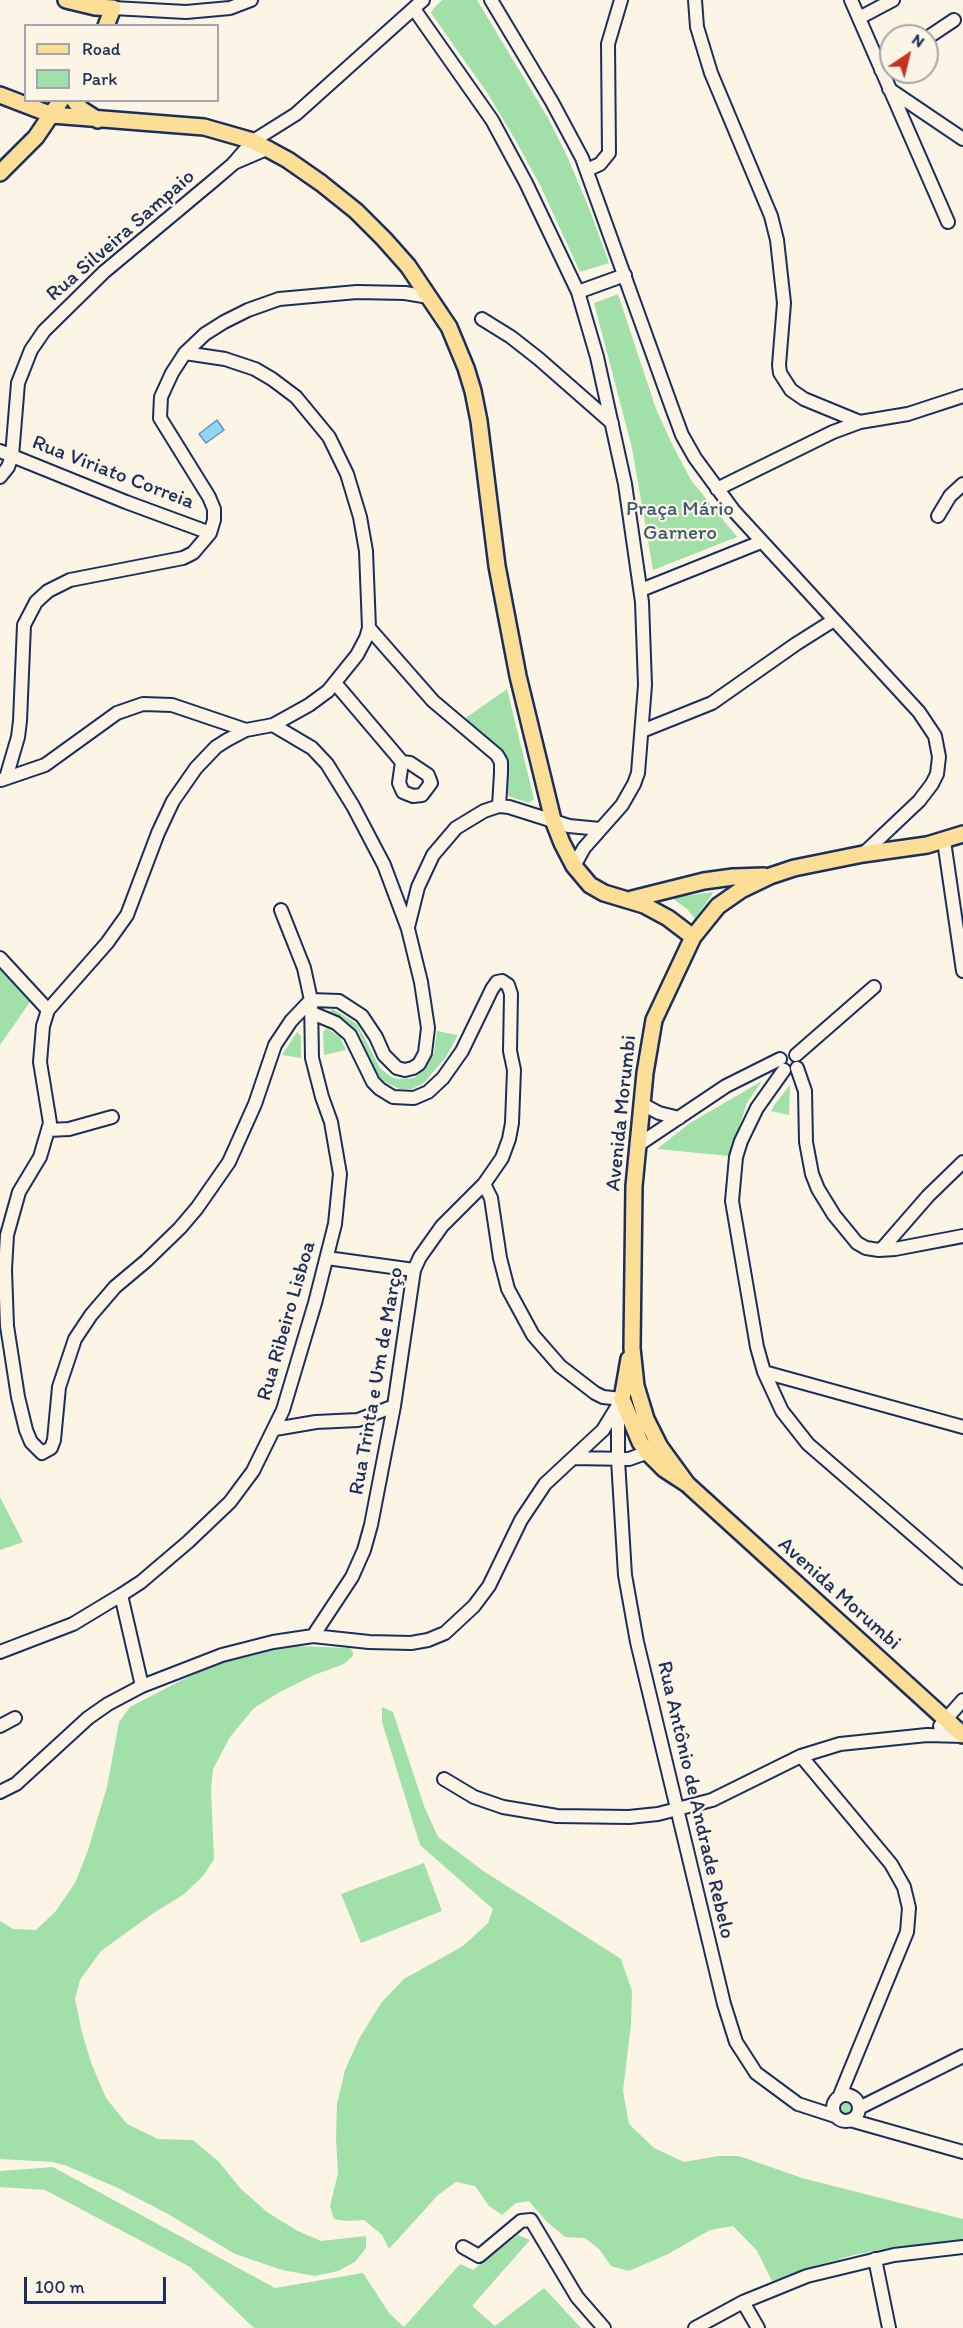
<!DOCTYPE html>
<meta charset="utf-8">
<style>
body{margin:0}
#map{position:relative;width:963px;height:2328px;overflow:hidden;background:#fcf5e5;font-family:Itim,sans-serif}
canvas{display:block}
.legend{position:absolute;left:24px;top:24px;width:195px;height:78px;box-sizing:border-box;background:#fcf5e5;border:2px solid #a2a6af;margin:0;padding:8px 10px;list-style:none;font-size:18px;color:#1b2f5e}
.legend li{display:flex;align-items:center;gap:12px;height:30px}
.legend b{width:30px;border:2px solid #a2a6af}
.north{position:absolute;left:879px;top:24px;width:60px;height:60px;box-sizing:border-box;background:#fcf5e5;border:2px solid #a2a6af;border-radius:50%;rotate:35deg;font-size:16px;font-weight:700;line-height:24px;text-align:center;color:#1b2f5e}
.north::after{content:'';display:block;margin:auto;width:21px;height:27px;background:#c8321e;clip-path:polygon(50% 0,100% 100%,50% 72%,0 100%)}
.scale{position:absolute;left:24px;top:2277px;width:142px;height:27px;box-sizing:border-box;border:3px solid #1b2f5e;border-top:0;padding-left:8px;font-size:18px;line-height:21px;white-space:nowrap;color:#1b2f5e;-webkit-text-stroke:4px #fcf5e5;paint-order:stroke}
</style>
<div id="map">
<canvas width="963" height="2328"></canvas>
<ul class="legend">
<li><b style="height:8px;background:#fdde96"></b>Road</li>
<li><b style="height:16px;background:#a1e0a9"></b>Park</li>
</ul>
<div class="north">N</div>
<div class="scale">100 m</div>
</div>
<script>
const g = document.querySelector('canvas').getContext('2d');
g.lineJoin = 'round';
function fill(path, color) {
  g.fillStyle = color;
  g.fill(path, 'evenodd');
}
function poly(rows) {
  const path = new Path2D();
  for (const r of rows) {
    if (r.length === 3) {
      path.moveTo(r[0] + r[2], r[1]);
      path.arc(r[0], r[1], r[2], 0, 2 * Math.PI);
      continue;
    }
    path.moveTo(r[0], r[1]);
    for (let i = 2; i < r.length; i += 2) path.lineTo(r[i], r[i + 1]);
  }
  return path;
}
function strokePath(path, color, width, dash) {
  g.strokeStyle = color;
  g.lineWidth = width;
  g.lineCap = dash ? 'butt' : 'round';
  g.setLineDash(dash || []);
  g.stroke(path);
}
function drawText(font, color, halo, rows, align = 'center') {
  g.font = font + ' Itim,sans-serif';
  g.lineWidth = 4.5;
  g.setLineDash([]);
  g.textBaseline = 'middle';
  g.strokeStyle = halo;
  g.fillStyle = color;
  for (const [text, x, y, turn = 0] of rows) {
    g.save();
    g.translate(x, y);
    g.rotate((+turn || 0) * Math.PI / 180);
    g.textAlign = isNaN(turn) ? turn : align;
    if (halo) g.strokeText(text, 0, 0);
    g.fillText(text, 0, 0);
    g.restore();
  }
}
fill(poly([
 [442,0,477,0,548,118,567,156,589,208,609,263,580,272,541,187,516,141,488,94,431,13,433,9],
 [618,294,656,409,672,444,691,480,737,537,653,570,632,448,594,303],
 [507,689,534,799,529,803,508,796,508,760,505,754,464,719],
 [712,892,713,893,695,919,687,909,672,898],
 [0,963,32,999,0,1045],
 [333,1009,357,1024,380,1068,391,1077,398,1079,414,1078,425,1069,434,1053,437,1031,458,1035,446,1057,424,1083,412,1089,400,1089,386,1083,377,1074,358,1031,344,1019,331,1013,330,1011],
 [326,1028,340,1037,346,1050,324,1055,323,1032],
 [297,1032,301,1036,301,1058,282,1055],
 [762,1081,747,1103,729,1156,657,1149,690,1123],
 [790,1085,789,1115,771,1111,775,1104],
 [0,1497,23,1542,0,1550],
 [293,1646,350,1648,353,1652,353,1656,344,1664,314,1675,280,1692,254,1708,230,1737,213,1769,211,1789,214,1859,203,1876,183,1895,155,1912,101,1951,80,1980,75,1999,82,2033,92,2065,106,2098,127,2124,158,2139,193,2140,219,2162,241,2189,267,2212,296,2230,321,2241,366,2236,366,2248,355,2262,338,2271,315,2276,282,2270,235,2254,166,2213,118,2188,67,2166,53,2162,0,2159,0,1921,13,1929,36,1930,55,1912,75,1883,87,1853,107,1787,119,1722,130,1707,180,1681,217,1664,263,1650],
 [382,1707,393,1712,424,1806,438,1837,482,1870,621,1959,632,1991,631,2024,623,2091,629,2124,654,2148,684,2162,718,2156,739,2156,802,2178,963,2219,963,2241,957,2240,891,2248,854,2255,804,2269,772,2281,757,2251,733,2226,710,2230,668,2254,629,2271,611,2266,599,2249,585,2238,565,2237,546,2221,529,2201,516,2203,502,2215,489,2206,475,2186,456,2182,438,2195,389,2249,382,2235,364,2220,346,2221,334,2219,330,2206,338,2173,336,2139,337,2104,345,2070,359,2039,381,2003,404,1979,463,1946,488,1923,493,1909,420,1845,382,1722],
 [424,1863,442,1911,361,1943,341,1894],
 [846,2107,7],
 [53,2167,275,2288,363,2273,389,2313,404,2327,460,2264,473,2270,518,2235,530,2240,472,2306,495,2326,544,2288,581,2328,254,2328,190,2267,45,2190,0,2187,0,2171]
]), '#a1e0a9');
const water = poly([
 [217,420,224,430,206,443,199,434,217,420]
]);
fill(water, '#92d6f4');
strokePath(water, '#6293b8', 1.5);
const minor = poly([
 [491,0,552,102,582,158,672,408,682,435,695,458,734,511,919,712,935,736,939,757,937,774,932,784,919,801,863,854],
 [695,0,697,27,711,73,771,216,777,240,784,303,779,365,780,373,791,390,804,399,860,422,833,432,717,489],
 [851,0,948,222],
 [113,8,186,12,230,8,251,0],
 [414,9,492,120,526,183,578,292,597,357,625,484,642,602,645,685,638,773,634,784,622,805,584,848,574,866],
 [859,18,893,0],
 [927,38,954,20],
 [881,70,891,63],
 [889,89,963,139],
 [234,163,269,148],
 [587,170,600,164,609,153,608,44,621,0],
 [578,292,625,275],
 [482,319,511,337,539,359,612,423],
 [185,353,225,359,255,369,272,379,296,397,329,437,347,474,360,517,366,551,369,628,366,638,357,655,328,691,309,705,273,725,246,730,227,740,216,747,196,768,173,801,158,833,127,915,107,943,48,1010,43,1026,40,1062,50,1123,40,1157,19,1192,7,1235,5,1270,7,1326,18,1397,26,1430,31,1442,42,1453,51,1448,54,1440,59,1387,75,1339,91,1315,115,1287,146,1261,180,1228,197,1208,229,1162,255,1104,275,1045,291,1021,311,1000,339,1001,362,1016,376,1037,384,1055,397,1068,405,1070,413,1068,419,1064,425,1053,428,1028,421,982,408,929,384,865,353,806,327,764,312,748,273,725],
 [860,422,908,414,963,396],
 [0,451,126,502,210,533],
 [0,477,8,467,12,456,18,383,31,350,44,331,104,272,213,181,233,164,253,141,296,114,423,0],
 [938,516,950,496,963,484],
 [641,590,761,542],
 [369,628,433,701,497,755,501,762,501,773,499,806],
 [335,683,402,762,410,763,428,775,431,783,422,795,413,796,403,792,399,783,402,762],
 [642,731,712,703,796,644,834,620],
 [6,778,18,737,20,721,24,625,36,602,48,591,70,580,183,558,193,553,210,533,214,520,214,509,209,497,160,418,161,397,172,373,185,353,205,334,224,322,248,310,279,299,357,292,405,293,429,297],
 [1,780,45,765,117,713,143,704,172,705,246,730],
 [944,841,963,971],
 [408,927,418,887,433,855,456,828,484,811,499,806,509,807,569,826,600,829],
 [0,958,48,1010],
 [312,1013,336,1023,350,1035,373,1082,380,1089,393,1097,414,1098,428,1092,443,1078,462,1051,492,989,497,982,502,981,508,985,511,994,510,1051,514,1070,512,1123,509,1139,502,1158,484,1184,442,1226,420,1257,414,1270,394,1406,371,1525,364,1550,352,1577,313,1636],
 [796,1055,874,987],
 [797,1068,805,1091,806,1142,812,1174,818,1189,834,1215,857,1243,866,1248,879,1250,895,1249,963,1236],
 [784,1070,757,1108,741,1141,736,1157,732,1201,757,1347,764,1372,782,1411,808,1444,963,1578],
 [642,1104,659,1113,679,1118],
 [48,1130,69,1129,112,1117],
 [638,1145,726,1086,780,1059],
 [484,1184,491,1198,500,1258,508,1289,533,1335,560,1366,595,1393,603,1397,622,1399],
 [881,1250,928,1196,963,1162],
 [327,1258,414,1270],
 [764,1372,963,1427],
 [620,1409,618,1421,618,1460,625,1575,637,1642,724,2004,736,2042,756,2073,798,2104,835,2116],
 [275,1429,316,1422,358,1420,394,1406],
 [573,1458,629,1459,654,1450],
 [0,1652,73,1624,121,1595],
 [142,1686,121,1595,141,1582,188,1542,230,1502,253,1471,283,1410,315,1303,335,1224,340,1174,331,1122,322,1097,312,1058,311,1000,304,968,281,910],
 [0,1726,15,1718],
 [940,1726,963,1700],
 [801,1756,891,1864,904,1887,909,1908,907,1932,840,2095],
 [444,1779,474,1797,503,1807,557,1816,629,1817,658,1814,712,1800,801,1756,840,1744,927,1735,963,1736],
 [0,1792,16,1784,88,1718,108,1704,142,1686,222,1655,273,1642,313,1636,369,1642,411,1643,428,1640,445,1633,474,1606,489,1586,521,1520,545,1484,603,1430,622,1399],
 [846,2108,13],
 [859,2108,963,2056],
 [850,2120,963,2152],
 [463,2247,479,2256,521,2221,531,2220,577,2297,604,2328],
 [875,2259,889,2328],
 [743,2302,758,2328],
 [695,2328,743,2302,807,2276,894,2255,963,2247]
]);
const major = poly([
 [66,0,95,7,113,8,106,26],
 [0,95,52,115,204,127,253,141,288,160,321,183,356,211,384,239,408,266,449,327,466,368,473,391,479,421,497,566,518,676,553,820,562,843,574,866,590,885,604,893,644,905,668,918,693,937],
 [74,100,81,109,98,120],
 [0,173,36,137,61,100],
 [632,899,704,881,733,877,764,876],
 [629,1359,622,1399,640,1442,648,1453,664,1469,687,1484,963,1735],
 [687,1484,660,1447,646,1419,636,1386,632,1348,634,1186,645,1073,654,1020,693,937,718,906,741,890,770,876,794,868,863,854,927,845,963,834]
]);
strokePath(minor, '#1b2f5e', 16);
strokePath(major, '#1b2f5e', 20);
strokePath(minor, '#fcf5e5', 12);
strokePath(major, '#fdde96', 15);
drawText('21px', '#1b2f5e', '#fcf5e5', [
 ["Rua Silveira Sampaio",121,236,-41],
 ["Rua Viriato Correia",113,473,21],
 ["Avenida Morumbi",622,1113,-84],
 ["Rua Ribeiro Lisboa",287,1321,-74],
 ["Rua Trinta e Um de Março",377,1381,-80],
 ["Avenida Morumbi",839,1594,42],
 ["Rua Antônio de Andrade Rebelo",695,1800,77]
]);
drawText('21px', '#3c5b71', '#fcf5e5', [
 ["Praça Mário",680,510],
 ["Garnero",680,534]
]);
</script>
